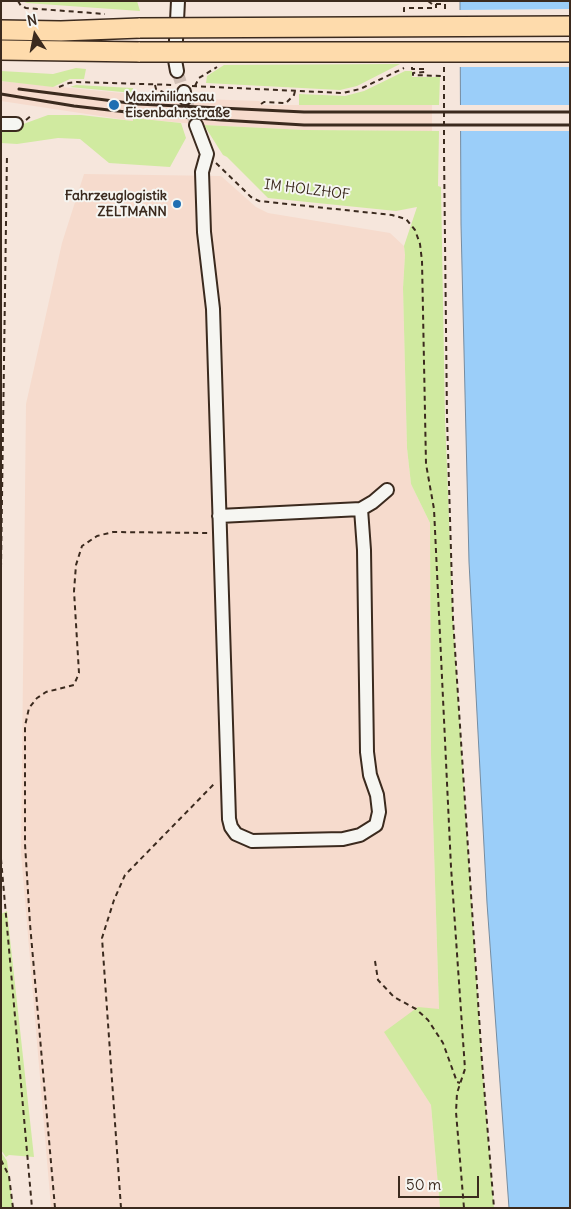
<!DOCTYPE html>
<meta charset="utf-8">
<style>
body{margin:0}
#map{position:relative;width:571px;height:1209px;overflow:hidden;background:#f6e6dc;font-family:Delius,sans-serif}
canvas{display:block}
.frame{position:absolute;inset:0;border:2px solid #3b2a1e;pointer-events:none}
.north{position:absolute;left:10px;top:10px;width:50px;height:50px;-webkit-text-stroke:4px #f6f6f2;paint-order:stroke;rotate:349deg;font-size:14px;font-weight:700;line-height:20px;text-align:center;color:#3b2a1e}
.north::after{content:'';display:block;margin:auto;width:18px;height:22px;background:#3b2a1e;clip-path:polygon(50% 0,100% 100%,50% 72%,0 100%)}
.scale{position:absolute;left:398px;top:1176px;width:81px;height:22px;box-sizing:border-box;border:2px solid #3b2a1e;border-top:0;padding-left:6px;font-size:15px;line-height:18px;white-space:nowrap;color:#3b2a1e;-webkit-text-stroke:4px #f6f6f2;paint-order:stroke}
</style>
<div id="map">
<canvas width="571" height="1209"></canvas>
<div class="frame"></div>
<div class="north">N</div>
<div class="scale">50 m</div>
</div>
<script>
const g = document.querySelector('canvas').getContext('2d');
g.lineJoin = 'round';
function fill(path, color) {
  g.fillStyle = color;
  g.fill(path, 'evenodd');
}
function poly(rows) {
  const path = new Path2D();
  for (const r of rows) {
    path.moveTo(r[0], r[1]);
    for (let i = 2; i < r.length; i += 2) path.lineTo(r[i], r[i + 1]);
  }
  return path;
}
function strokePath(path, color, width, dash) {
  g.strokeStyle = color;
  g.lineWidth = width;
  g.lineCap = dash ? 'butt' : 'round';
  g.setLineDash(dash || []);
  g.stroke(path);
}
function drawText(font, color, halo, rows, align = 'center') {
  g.font = font + ' Delius,sans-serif';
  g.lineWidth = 4;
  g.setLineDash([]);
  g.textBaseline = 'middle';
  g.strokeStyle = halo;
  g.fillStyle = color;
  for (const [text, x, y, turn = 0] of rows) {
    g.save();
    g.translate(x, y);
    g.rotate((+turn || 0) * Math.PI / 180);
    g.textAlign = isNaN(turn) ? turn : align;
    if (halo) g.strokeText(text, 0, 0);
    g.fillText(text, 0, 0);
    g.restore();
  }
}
fill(poly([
 [1,81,172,98,259,101,264,105,432,105,432,131,305,130,204,125,134,118,133,121,1,101],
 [84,174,221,176,256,207,268,213,390,233,404,246,405,255,403,288,407,448,411,484,430,523,431,755,439,1009,385,1032,431,1105,440,1208,51,1208,21,853,26,404,62,243]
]), '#f6dbcd');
fill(poly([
 [22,1,137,1,140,11,27,3],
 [400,64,357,86,340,90,206,83,207,76,224,65],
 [76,68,86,69,84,79,70,79,53,87,1,81,1,71,53,74],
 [405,71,412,71,412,77,440,77,439,105,299,105,299,94,345,96,364,91],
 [76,85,133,88,133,93,70,87],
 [48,115,81,115,133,121,133,118,181,123,186,138,170,167,109,163,80,139,58,138,17,144,1,143,1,126,18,126],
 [204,125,305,130,439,131,438,186,441,187,445,418,453,619,482,1062,494,1208,440,1208,431,1105,384,1032,418,1007,439,1009,431,755,430,523,411,484,407,448,403,288,405,255,404,246,417,207,396,211,268,198,227,157,223,155],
 [7,911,34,1157,9,1155,6,1157,1,1150,1,914],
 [1,1152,7,1161,13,1208,1,1208]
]), '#d0eaa0');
const water = poly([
 [460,1,570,1,570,1208,509,1208,487,903,469,562,461,224,460,1]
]);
fill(water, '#9bcef9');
strokePath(water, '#758ca1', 1);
fill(poly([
 [570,9,570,67,458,67,458,10],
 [458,105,570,105,570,131,458,131]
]), '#f6e6dc');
strokePath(poly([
 [177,71,184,92],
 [185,98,196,125]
]), '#d1c0b6', 12, [12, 6]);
const minor = poly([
 [177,71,175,60,178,1],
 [184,92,185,98],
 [1,124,16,124],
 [196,125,207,154,202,172,204,232,213,309,229,819,231,827,236,834,252,841,343,839,360,835,376,825,379,812,377,795,370,775,367,752,364,550,361,509],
 [219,516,361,509,373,502,387,490]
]);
const highway = poly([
 [1,30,61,31,140,28],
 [1,50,140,52]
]);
strokePath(minor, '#3b2a1e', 16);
strokePath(highway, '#3b2a1e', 22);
strokePath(poly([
 [18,1,21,6,26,8,105,14],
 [428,1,432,4,445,4,445,12],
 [404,12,404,8,436,8,436,4],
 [412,67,412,69,424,69,425,72,413,73,413,75,443,76],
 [444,67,444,151,447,417,453,619,482,1062,494,1208],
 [155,85,156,89,163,92,165,98],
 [192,86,343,93,360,89,404,68],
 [195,86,199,78,217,67],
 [59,87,69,83,77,82,175,85],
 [261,104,264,102,286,103,294,95,295,91],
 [26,120,32,115],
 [216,163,251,197,259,201,392,215,406,219,415,230,420,244,422,261,426,464,434,509,451,867,465,1069,457,1093,456,1112,464,1208],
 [1,568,7,154],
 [1,859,32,1208],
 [375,961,378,980,394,997,416,1009,428,1020,443,1043,457,1082,460,1083],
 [1,1160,9,1176,13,1208],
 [55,1208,30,924,25,844,25,726,29,708,37,698,46,692,74,685,79,673,74,591,76,565,82,546,97,536,113,532,209,533],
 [121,1208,102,938,114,900,125,875,215,783]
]), '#3b2a1e', 2, [5, 4]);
strokePath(minor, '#f6f6f2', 12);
strokePath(highway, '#fedbac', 19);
strokePath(poly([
 [19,89,137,104,304,112,570,112],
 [1,94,74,106,135,113,221,120,304,125,570,125]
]), '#3b2a1e', 3);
const highwayBridge = poly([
 [140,28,570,26],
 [140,52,570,52]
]);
strokePath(highwayBridge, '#3b2a1e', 22, []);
strokePath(highwayBridge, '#fedbac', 19);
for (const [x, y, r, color] of [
 [114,105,6,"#1f6fb2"],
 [177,204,5,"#1f6fb2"]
]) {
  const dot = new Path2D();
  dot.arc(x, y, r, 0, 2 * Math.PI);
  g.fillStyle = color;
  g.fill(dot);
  strokePath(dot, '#f6f6f2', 2);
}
drawText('bold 14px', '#3b2a1e', '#f6f6f2', [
 ["Maximiliansau",125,97],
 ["Eisenbahnstraße",125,113],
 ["Fahrzeuglogistik",167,196,"right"],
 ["ZELTMANN",167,212,"right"]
], 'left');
drawText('14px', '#3b2a1e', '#f6f6f2', [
 ["IM HOLZHOF",307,190,7]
]);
</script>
